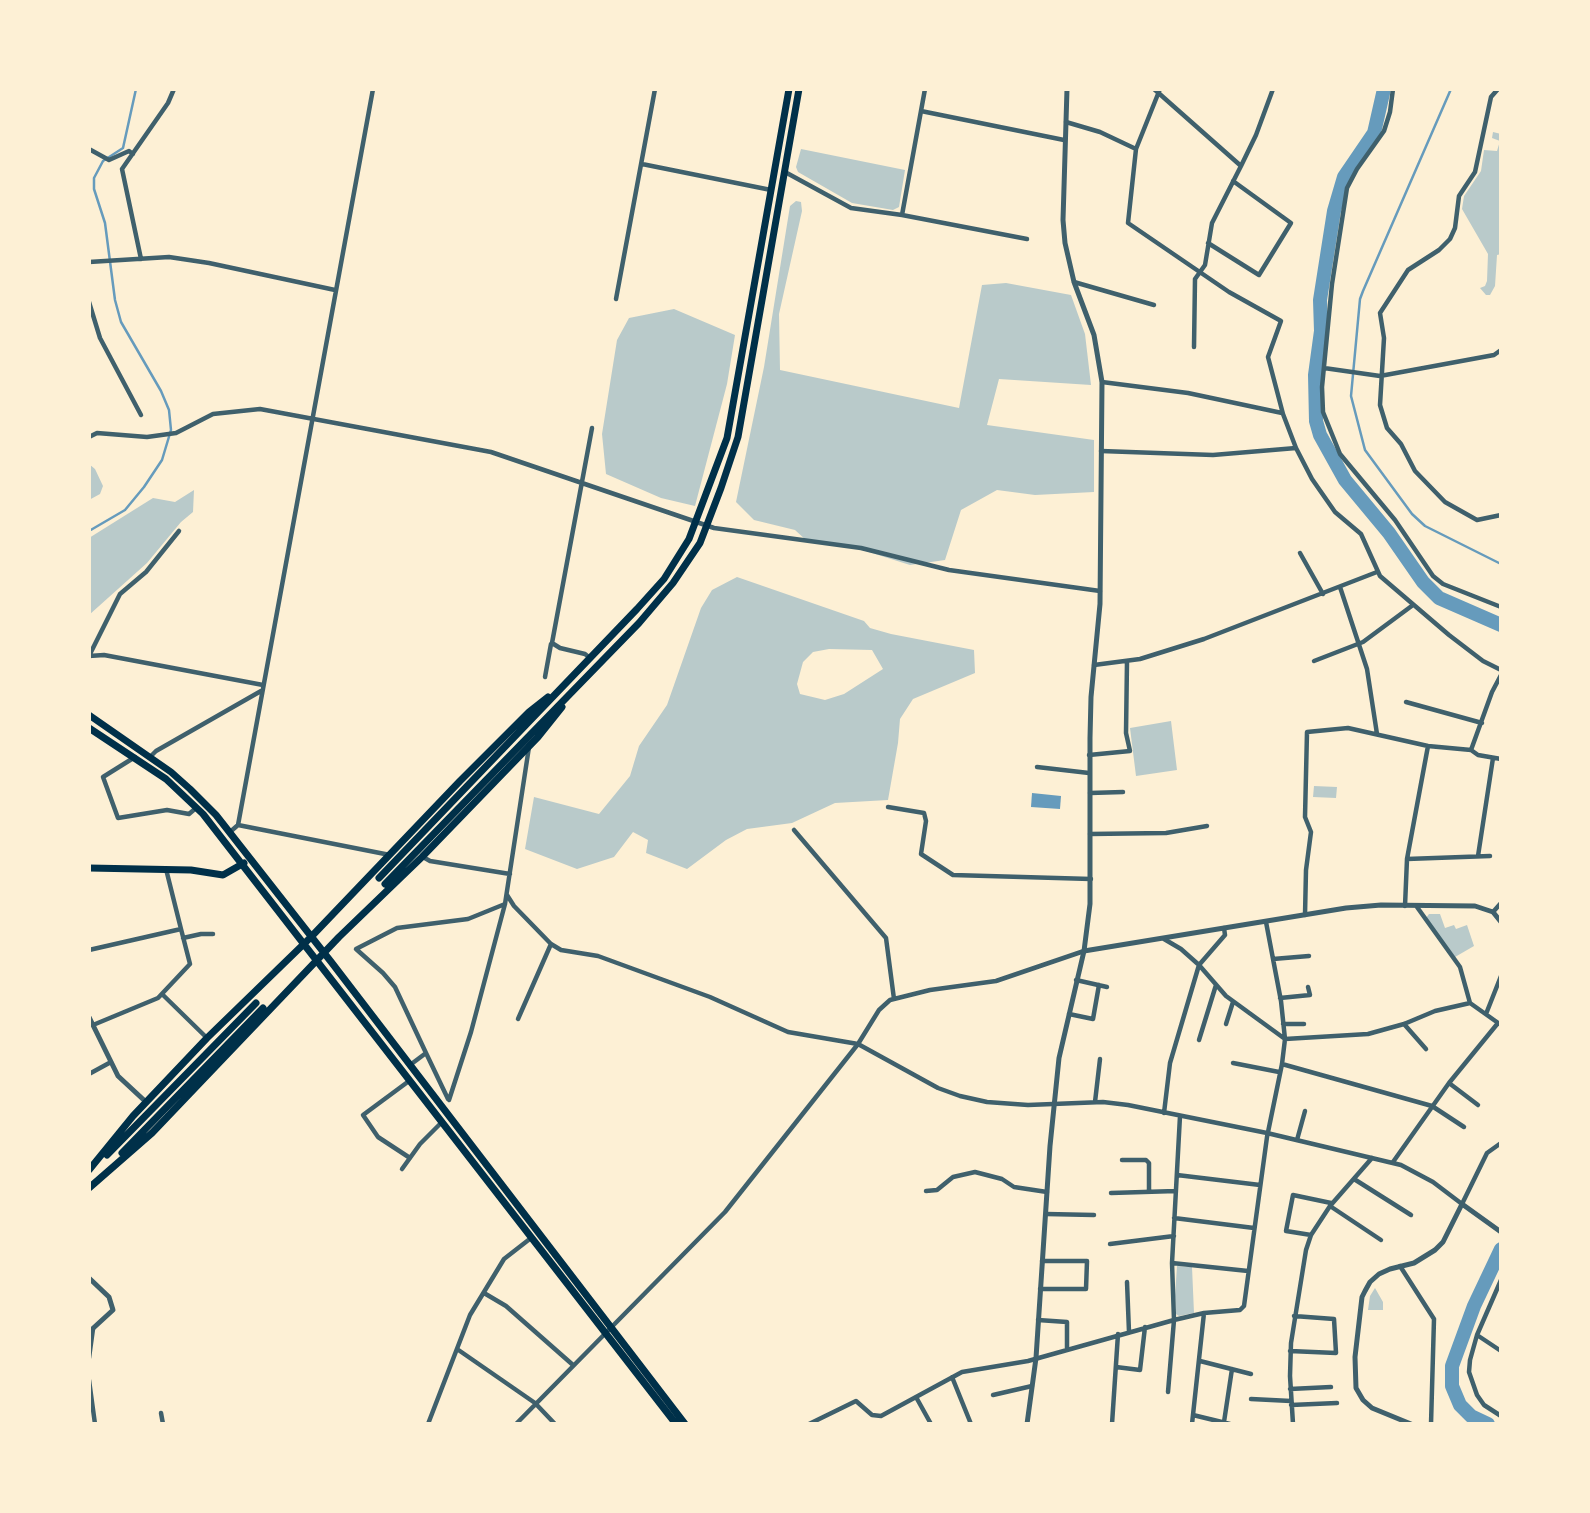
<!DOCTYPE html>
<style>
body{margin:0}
#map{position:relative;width:1590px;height:1513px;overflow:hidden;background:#fdf0d5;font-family:Literata,serif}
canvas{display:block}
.frame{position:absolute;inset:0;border:91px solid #fdf0d5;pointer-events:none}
</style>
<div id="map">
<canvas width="1590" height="1513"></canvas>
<div class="frame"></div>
</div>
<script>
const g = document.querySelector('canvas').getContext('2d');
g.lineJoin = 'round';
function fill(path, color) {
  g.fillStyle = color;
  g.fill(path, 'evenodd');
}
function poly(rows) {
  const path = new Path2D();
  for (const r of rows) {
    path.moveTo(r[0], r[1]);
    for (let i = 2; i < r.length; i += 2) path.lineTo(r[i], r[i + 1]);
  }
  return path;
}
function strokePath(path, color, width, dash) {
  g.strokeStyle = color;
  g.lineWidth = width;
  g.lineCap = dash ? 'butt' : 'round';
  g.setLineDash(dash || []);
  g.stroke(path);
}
fill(poly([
 [1493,132,1501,134,1501,254,1497,255,1495,286,1490,295,1486,295,1480,288,1485,286,1487,281,1488,254,1462,209,1464,196,1481,171,1484,150,1497,151,1500,141,1492,138],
 [801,149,905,170,899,207,893,210,852,203,798,172,796,167],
 [796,201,801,202,802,211,779,314,780,370,959,408,982,285,1006,283,1071,295,1085,334,1091,385,999,379,987,425,1094,440,1094,492,1035,495,997,490,961,510,945,560,910,565,856,548,807,541,795,530,754,520,736,502,764,367,790,206],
 [674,309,735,335,727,384,695,506,661,498,606,474,602,434,617,340,629,318],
 [89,464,95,469,103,486,100,494,89,500],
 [194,490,193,512,181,522,147,563,89,615,89,538,153,498,175,502],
 [737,577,864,621,870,628,891,634,974,650,975,673,913,699,900,719,898,743,888,800,835,803,792,823,747,829,726,840,687,869,646,853,648,840,633,832,614,857,577,869,525,849,534,797,599,814,630,776,639,746,667,705,701,608,712,590],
 [829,649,872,650,883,669,844,694,825,700,800,694,797,684,803,662,813,652],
 [1171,721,1177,770,1136,776,1130,728],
 [1314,786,1337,787,1336,798,1313,797],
 [1429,914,1440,914,1445,928,1454,925,1456,929,1467,925,1474,946,1455,957,1426,918],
 [1177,1266,1192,1267,1194,1313,1179,1316,1176,1314,1175,1296],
 [1375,1288,1383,1302,1383,1310,1368,1310,1370,1296]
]), '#b9caca');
fill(poly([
 [1032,793,1061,796,1060,809,1031,807]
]), '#669bbc');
strokePath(poly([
 [1451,89,1363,291,1360,299,1351,396,1365,450,1412,514,1425,526,1501,564],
 [89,531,125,510,144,487,162,460,171,430,169,410,161,391,121,322,115,300,105,223,94,189,94,178,103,161,123,148,136,89]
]), '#669bbc', 2.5);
strokePath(poly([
 [1384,89,1374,133,1344,177,1334,211,1320,300,1321,331,1315,375,1316,421,1320,435,1345,480,1389,533,1423,582,1439,598,1501,625],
 [1488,1424,1471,1416,1460,1405,1452,1386,1452,1366,1474,1306,1501,1249]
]), '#669bbc', 14);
strokePath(poly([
 [1154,89,1241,166,1256,135,1273,89],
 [1160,89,1136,149,1128,223,1229,292,1281,321,1268,357,1283,414,1296,448,1312,479,1335,512,1361,534,1380,576,1449,635,1483,661,1501,670],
 [1393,89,1390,112,1384,131,1357,169,1347,188,1332,284,1322,387,1323,412,1340,454,1395,520,1433,576,1443,584,1501,607],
 [1498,89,1491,97,1475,172,1459,196,1455,228,1450,239,1439,250,1408,270,1380,313,1384,338,1380,405,1387,428,1401,444,1415,471,1445,502,1477,520,1501,515],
 [921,111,1064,140],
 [1066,122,1100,132,1136,149],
 [89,149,109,160,129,151,133,154],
 [642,164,771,190],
 [785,172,851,208,902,215,1027,239],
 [902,215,925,89],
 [1208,243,1259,275,1291,223,1233,181],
 [141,259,122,169,168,103,174,89],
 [89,262,169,257,209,263,335,290],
 [1074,282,1154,305],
 [616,299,655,89],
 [89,302,100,338,141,415],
 [1194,347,1195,279,1205,265,1212,223,1241,166],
 [1324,368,1380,376,1494,355,1501,350],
 [1102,382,1188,393,1282,413],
 [89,437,97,433,147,437,176,433,213,414,260,409,491,452,714,528,861,548,949,570,1100,591],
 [1101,451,1213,455,1296,448],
 [1300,553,1323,594],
 [1340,587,1367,669,1377,734],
 [89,656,104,655,263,685],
 [89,656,120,594,146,572,179,531],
 [590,658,585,654,560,648,552,643,592,428],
 [1314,661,1363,642,1413,605],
 [1094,665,1140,659,1204,639,1377,572],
 [545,677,551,644],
 [1406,702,1482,723],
 [1471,750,1492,692,1501,675],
 [1089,755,1130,751,1126,733,1127,661],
 [135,757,103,777,118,818,167,810,189,814,196,808],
 [150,757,156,751,261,691],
 [1037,767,1089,773],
 [1090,793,1123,792],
 [888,807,924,813,926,821,921,854,953,875,1091,879],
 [238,825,390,855],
 [794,830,886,938,894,999],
 [230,832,238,825,373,89],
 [1090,834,1166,833,1207,826],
 [1478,856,1493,758],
 [423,857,430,861,510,874],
 [1407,859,1490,856],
 [166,869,181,929],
 [507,895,514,906,551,944,561,950,598,956,710,997,788,1032,858,1044,938,1088,960,1096,987,1102,1028,1105,1103,1102,1128,1105,1267,1133,1401,1165,1433,1182,1462,1204,1487,1153,1501,1143],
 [1405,906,1407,859,1428,746],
 [1417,907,1460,967,1470,1003,1501,1025],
 [1493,912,1501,903],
 [1305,915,1306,870,1311,832,1305,817,1307,732,1348,728,1428,746,1471,750,1478,755,1501,759],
 [183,938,201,934,213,934],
 [1164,939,1181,949,1199,965,1226,996,1285,1039,1368,1034,1404,1024,1435,1011,1470,1003],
 [89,950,181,929,190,964,158,998,93,1025],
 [1273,959,1309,956],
 [1076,980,1107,987],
 [162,994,207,1038],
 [1280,998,1310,995,1308,987],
 [1069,1014,1093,1019,1099,985],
 [1486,1014,1501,976],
 [518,1019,551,944],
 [1226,1024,1233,1002],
 [1283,1024,1304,1024],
 [1404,1024,1426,1049],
 [1199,1040,1216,985],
 [426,1053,395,987,383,973,356,949,397,928,468,919,505,904],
 [1233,1063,1279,1072],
 [1282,1064,1432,1106,1464,1127],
 [410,1065,426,1053,448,1099],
 [89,1074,111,1062],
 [409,1081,363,1115,378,1137,410,1158],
 [1449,1083,1478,1105],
 [449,1100,471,1032,505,904,529,747],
 [1095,1102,1100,1059],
 [1164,1113,1170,1063,1199,965,1225,935,1224,928],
 [1297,1140,1305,1111],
 [1122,1160,1146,1160,1149,1163,1149,1192],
 [1393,1162,1449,1083,1498,1023],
 [402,1169,420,1144,442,1122],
 [1177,1175,1260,1185],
 [1354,1179,1411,1215],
 [926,1191,937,1190,953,1177,975,1172,1002,1179,1014,1187,1047,1192],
 [1111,1193,1176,1191],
 [1330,1206,1381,1240],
 [1046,1214,1094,1215],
 [1174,1218,1254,1228],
 [1311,1235,1286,1231,1293,1195,1331,1203],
 [1110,1244,1174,1236],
 [1172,1263,1248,1271],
 [1400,1266,1434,1319,1431,1424],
 [1501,1280,1477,1335,1470,1360,1469,1372,1477,1395,1484,1405,1501,1416],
 [1127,1282,1129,1332],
 [1040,1289,1086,1289,1087,1261,1042,1261],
 [484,1293,506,1306,573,1365],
 [1038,1320,1067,1322,1067,1349],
 [1477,1335,1501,1351],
 [457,1349,535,1403,555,1424],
 [1290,1351,1336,1353,1334,1319,1294,1316],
 [89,1358,93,1329],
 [1200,1361,1251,1374],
 [1116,1367,1140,1370,1145,1327],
 [952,1377,971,1424],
 [89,1380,95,1424],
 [1290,1389,1331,1387],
 [1168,1392,1174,1320,1172,1263,1180,1116],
 [993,1395,1032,1386],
 [916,1397,931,1424],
 [1251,1399,1291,1401],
 [1291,1405,1337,1403],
 [161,1413,163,1424],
 [1193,1415,1230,1424],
 [1224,1422,1232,1369],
 [428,1424,470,1315,504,1259,531,1238],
 [516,1424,725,1212,858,1044,879,1010,890,1000,930,990,996,981,1084,951],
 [809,1424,856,1401,872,1415,881,1416,962,1372,1028,1361,1174,1320,1204,1313,1240,1310,1244,1306,1267,1137,1282,1064,1285,1039,1281,1001,1266,922],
 [1112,1424,1118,1334],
 [1192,1424,1204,1313],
 [1293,1424,1290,1376,1291,1343,1306,1250,1311,1235,1330,1206,1372,1158]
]), '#3f606c', 4.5);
strokePath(poly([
 [1084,951,1346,908,1381,905,1475,906,1493,912,1501,922],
 [89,1017,118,1076,146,1102],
 [89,1278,109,1297,113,1310,89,1332],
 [1027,1424,1036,1358,1050,1146,1059,1058,1084,951,1090,904,1090,738,1091,697,1100,604,1102,382,1094,335,1074,282,1065,243,1063,220,1067,89],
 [1411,1424,1372,1408,1363,1400,1356,1388,1355,1357,1362,1297,1365,1291,1370,1282,1379,1274,1390,1269,1414,1263,1435,1250,1443,1242,1462,1204,1501,1232]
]), '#3f606c', 5);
strokePath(poly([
 [89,715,171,772,190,789,216,815,332,963,685,1424],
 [89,728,166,779,203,814,676,1424],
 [89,868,191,870,223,875,244,863],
 [379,878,637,609,664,579,689,539,727,438,789,89],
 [385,884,639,623,673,583,700,543,721,488,738,437,799,89],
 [122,1153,263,1008],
 [107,1155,256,1003],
 [89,1170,133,1116,207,1038,311,937,460,781,529,712,548,697],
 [89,1188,152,1133,339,937,422,857,538,737,562,707]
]), '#003049', 7);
</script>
